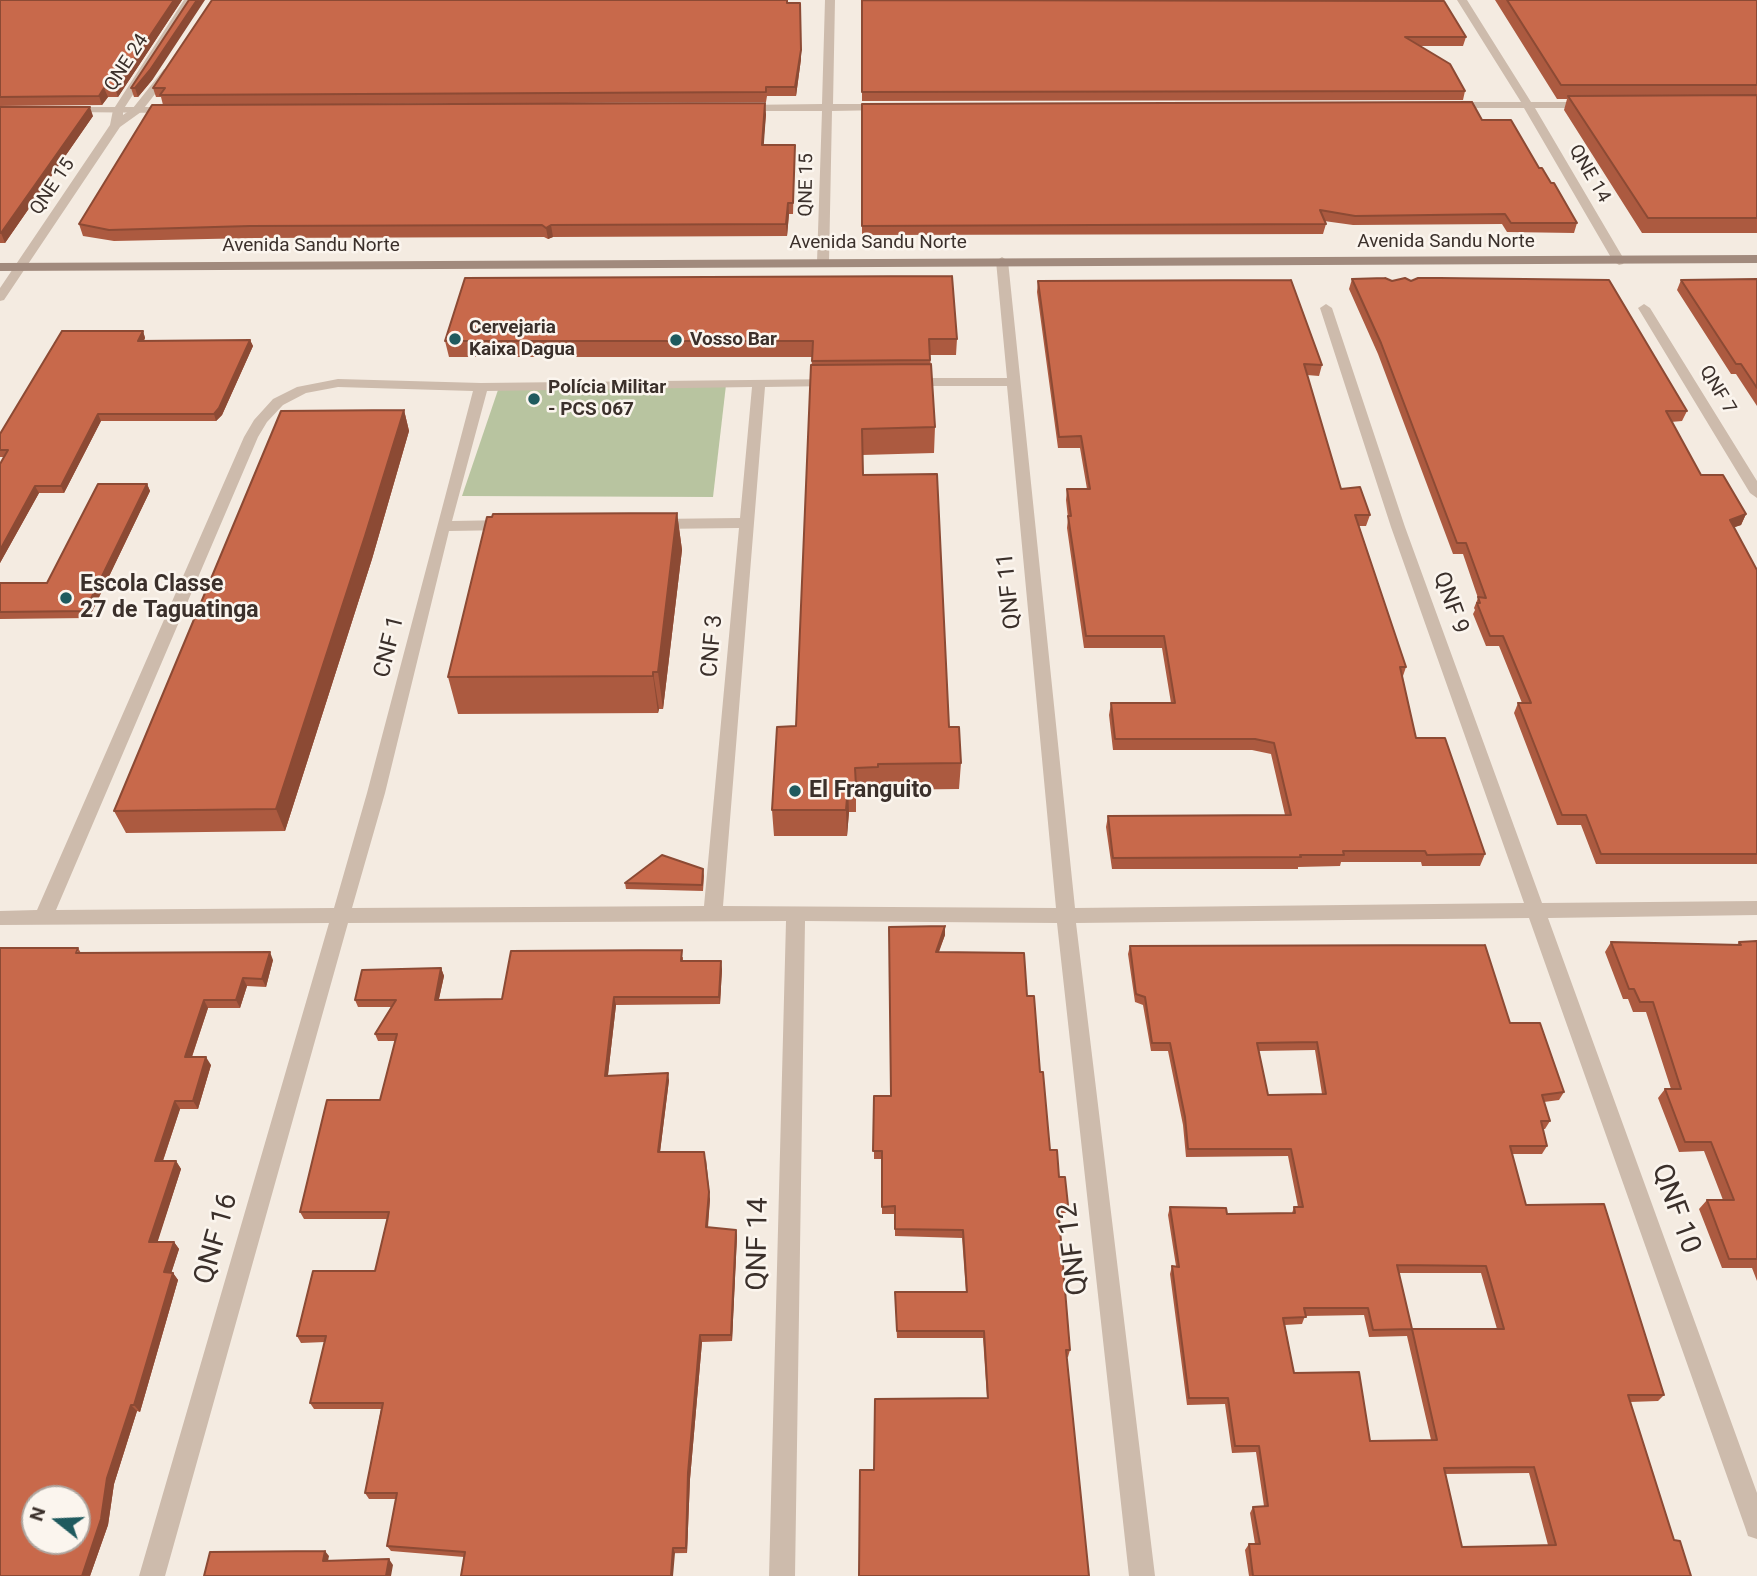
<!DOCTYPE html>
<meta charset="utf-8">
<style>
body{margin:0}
#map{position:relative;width:1757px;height:1576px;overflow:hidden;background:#f4ebe1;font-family:Roboto,sans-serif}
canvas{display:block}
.north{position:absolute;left:21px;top:1485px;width:70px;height:70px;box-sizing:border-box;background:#fbf5ee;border:2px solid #aea6a0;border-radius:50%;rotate:288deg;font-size:19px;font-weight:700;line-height:28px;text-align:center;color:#3b302b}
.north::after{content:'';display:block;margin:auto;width:24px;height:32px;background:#1f5a5e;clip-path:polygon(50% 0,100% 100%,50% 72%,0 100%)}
</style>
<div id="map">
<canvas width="1757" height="1576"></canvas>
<div class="north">N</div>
</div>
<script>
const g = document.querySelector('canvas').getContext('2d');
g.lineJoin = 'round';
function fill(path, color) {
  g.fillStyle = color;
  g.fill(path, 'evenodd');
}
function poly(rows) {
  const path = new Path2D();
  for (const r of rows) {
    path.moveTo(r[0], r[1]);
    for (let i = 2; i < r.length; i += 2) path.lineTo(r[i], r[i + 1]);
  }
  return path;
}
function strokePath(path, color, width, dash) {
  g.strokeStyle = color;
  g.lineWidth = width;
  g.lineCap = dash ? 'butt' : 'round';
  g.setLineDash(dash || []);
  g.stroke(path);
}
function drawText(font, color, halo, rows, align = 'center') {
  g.font = font + ' Roboto,sans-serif';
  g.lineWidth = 5;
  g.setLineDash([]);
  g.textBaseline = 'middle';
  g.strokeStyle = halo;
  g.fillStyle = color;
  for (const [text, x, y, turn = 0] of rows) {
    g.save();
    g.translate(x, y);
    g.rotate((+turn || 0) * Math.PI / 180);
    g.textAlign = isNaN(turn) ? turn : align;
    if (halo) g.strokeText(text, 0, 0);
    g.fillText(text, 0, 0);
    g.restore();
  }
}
fill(poly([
 [726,385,713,497,462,496,499,387]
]), '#b8c4a0');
fill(poly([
 [825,0,835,0,833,104,886,104,891,107,886,110,832,111,829,262,823,266,817,262,822,111,742,111,737,108,742,105,822,104,825,0],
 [1457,0,1467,0,1531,102,1589,102,1594,105,1589,108,1535,108,1625,261,1623,264,1619,265,1613,261,1524,108,1453,108,1448,105,1453,102,1521,102,1457,0],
 [70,107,172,107,177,110,172,113,66,112,66,108,70,107],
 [1002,257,1008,261,1075,908,1524,903,1391,527,1320,308,1326,304,1332,308,1405,527,1542,903,1757,901,1757,915,1548,918,1757,1493,1757,1539,1748,1536,1745,1527,1529,918,1076,923,1155,1576,1129,1576,1057,923,805,921,795,1576,769,1576,786,921,348,923,165,1576,139,1576,329,923,0,925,0,911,37,910,244,437,254,420,273,399,297,387,338,379,481,383,839,379,839,385,834,386,765,387,723,906,1056,908,1007,386,908,386,901,382,908,378,1007,378,996,261,1002,257],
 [338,387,473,391,367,793,334,908,56,910,258,437,267,422,283,405,306,393,338,387],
 [752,387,740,518,656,519,649,524,656,529,739,528,704,906,352,908,385,793,449,531,509,530,516,525,509,520,452,521,487,391,752,387],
 [1644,304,1650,308,1757,481,1757,498,1750,493,1638,308,1644,304]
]), '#cdbbac');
fill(poly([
 [184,0,194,0,123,110,123,115,133,108,164,69,173,71,141,112,120,127,4,300,0,301,0,288,110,125,113,110,184,0]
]), '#cdbbac');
fill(poly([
 [1757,255,1757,263,0,271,0,263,1757,255]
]), '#a18a7d');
fill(poly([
 [0,0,182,0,118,97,108,97,102,105,0,106],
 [862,0,1466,37,1463,46,1420,46,1465,91,1463,100,862,101],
 [1495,0,1757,0,1757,233,1642,233,1564,110,1567,99,1557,99],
 [788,3,801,59,796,96,767,96,766,102,163,105,161,97,156,97,153,88],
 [153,79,138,97,134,97,131,88],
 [862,104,1482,120,1539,168,1577,223,1574,233,1507,232,1502,224,1353,225,1324,221,1326,224,1323,234,862,235],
 [0,107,93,116,5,243,0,243],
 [766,114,763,145,795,145,793,214,789,214,787,236,553,237,548,239,544,237,254,238,114,241,83,236,79,224],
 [1352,279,1687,411,1682,421,1671,422,1701,475,1746,514,1741,525,1734,527,1757,570,1757,864,1596,864,1581,825,1557,825,1514,713,1518,703,1522,703,1499,646,1486,646,1473,614,1475,610,1474,608,1478,598,1463,554,1453,554,1378,354,1349,289],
 [1757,279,1757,406,1736,374,1731,374,1677,290,1681,280],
 [1038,281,1322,365,1319,376,1307,375,1341,489,1370,515,1366,526,1359,526,1406,667,1402,679,1416,738,1485,854,1480,866,1422,866,1421,862,1341,862,1340,866,1298,867,1298,869,1112,869,1106,827,1108,816,1285,815,1271,754,1252,750,1113,750,1109,715,1111,703,1171,703,1162,648,1084,648,1067,528,1068,518,1066,500,1067,489,1087,489,1080,448,1058,448,1037,292],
 [143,331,145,338,144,341,250,340,253,346,222,415,216,421,101,421,64,493,39,493,0,563,0,464,4,457,0,457,0,434],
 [957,339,956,355,930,355,935,427,934,453,862,455,863,475,949,727,961,763,959,789,878,790,878,794,856,794,856,812,849,812,847,836,774,836,772,810,796,726,812,357,449,357,445,341],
 [404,410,409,431,372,559,285,831,126,833,114,811],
 [147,484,150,491,89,618,0,619,0,583,47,583],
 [677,513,682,550,663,709,659,709,658,713,458,714,448,677],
 [703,869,704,876,703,891,626,889,625,883],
 [945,926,945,935,939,952,1027,996,1040,1072,1050,1150,1068,1205,1066,1213,1059,1213,1070,1350,1068,1357,874,1470,987,1398,983,1338,897,1338,895,1292,966,1292,962,1238,895,1236,895,1214,882,1214,882,1159,874,1159,874,1096,891,1096],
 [1757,941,1757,1281,1752,1268,1722,1268,1699,1209,1707,1200,1723,1200,1704,1151,1679,1152,1658,1098,1665,1089,1671,1089,1646,1012,1633,1012,1628,999,1623,999,1605,952,1611,942,1737,945,1739,942],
 [1130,946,1510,1023,1564,1092,1559,1100,1544,1102,1550,1121,1545,1129,1543,1129,1547,1146,1542,1154,1512,1154,1526,1205,1664,1395,1658,1401,1630,1402,1674,1540,1691,1576,1249,1576,1245,1550,1249,1544,1255,1544,1250,1513,1253,1507,1264,1506,1256,1452,1232,1453,1225,1404,1187,1405,1170,1274,1172,1266,1176,1266,1168,1215,1170,1207,1227,1214,1292,1213,1294,1207,1298,1207,1288,1156,1186,1157,1183,1125,1168,1051,1151,1051,1143,1005,1135,1002,1128,954],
 [1315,1050,1322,1094,1268,1095,1259,1051],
 [1399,1273,1481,1273,1497,1329,1412,1329],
 [1364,1315,1369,1337,1407,1336,1431,1440,1370,1441,1294,1373,1285,1325,1302,1324,1305,1316],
 [1529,1473,1548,1545,1462,1547,1445,1474],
 [78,948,81,953,273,960,266,987,247,986,240,1008,208,1008,192,1057,211,1065,198,1109,180,1109,163,1161,176,1161,181,1169,157,1242,174,1242,179,1249,171,1273,173,1273,178,1280,140,1412,137,1411,114,1484,108,1525,90,1576,0,1576],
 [683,957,683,961,722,969,720,1004,616,1005,608,1075,669,1080,660,1152,710,1199,708,1228,736,1230,737,1236,732,1341,702,1342,690,1479,687,1553,464,1557,391,1551,387,1546,396,1499,369,1499,365,1493,381,1409,314,1409,310,1403,325,1342,301,1343,297,1336,375,1271,387,1219,304,1219,300,1212,380,1100,395,1041,378,1041,375,1034,392,1007,358,1007,355,1000,441,968,444,976,439,999,502,999]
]), '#ac5a40');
fill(poly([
 [174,0,182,0,118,97,115,88],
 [197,0,205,0,153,79,138,97,135,88],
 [800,12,801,59,796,96,795,87],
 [104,88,108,97,102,105,99,96],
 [765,103,766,114,763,156,762,145],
 [90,107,93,116,5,243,1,233],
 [788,203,789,214,787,236,786,224],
 [551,225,553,237,548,239,546,228],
 [143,331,145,338,140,347,138,341],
 [250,340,253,346,222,415,216,421,214,414],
 [404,410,409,431,372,559,285,831,276,809],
 [98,414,101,421,64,493,61,486],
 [147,484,150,491,89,618,85,611],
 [35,486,39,493,0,563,0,550],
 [677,513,682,550,663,709,658,672],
 [1746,514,1741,525,1724,531,1730,520],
 [653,672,659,709,658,713,653,676],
 [848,786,849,812,847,836,846,810],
 [945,926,945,935,935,961,936,952],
 [270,952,273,960,266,987,262,979],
 [721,961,722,969,720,1004,719,997],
 [441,968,444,976,437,1007,435,1000],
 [243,978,247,986,240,1008,236,1000],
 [614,997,616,1005,607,1083,605,1076],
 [204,1000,208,1008,189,1065,185,1057],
 [206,1057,211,1065,198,1109,193,1101],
 [668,1073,669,1080,659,1160,658,1152],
 [175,1101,180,1109,160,1169,155,1161],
 [706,1159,710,1199,707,1234,706,1227],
 [176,1161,181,1169,155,1250,149,1242],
 [736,1230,737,1236,732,1341,731,1335],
 [174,1242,179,1249,169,1280,164,1272],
 [173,1273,178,1280,140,1412,134,1405],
 [700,1335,702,1342,690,1479,687,1553,686,1548,688,1473],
 [131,1405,137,1411,114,1484,108,1525,90,1576,82,1576,107,1478],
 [673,1548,675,1553,673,1576,671,1576],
 [325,1551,329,1556,327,1566,323,1561],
 [389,1559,393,1565,391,1576,386,1576]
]), '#8c4a34');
const building = poly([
 [0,0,174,0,115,88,104,88,99,96,0,97,0,0],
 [189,0,197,0,150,70,135,88,131,88,189,0],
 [212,0,787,0,787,3,800,3,801,50,795,87,766,87,766,92,160,95,165,88,153,88,212,0],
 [862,0,1444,1,1466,37,1405,37,1450,64,1465,91,862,92,862,0],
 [1507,0,1757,0,1757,85,1561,85,1507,0],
 [1757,95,1757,218,1648,218,1568,96,1757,95],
 [1472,102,1482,120,1511,120,1539,168,1542,168,1551,183,1554,183,1577,223,1511,223,1505,214,1355,216,1320,210,1326,224,862,226,862,104,1472,102],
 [765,103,762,145,795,145,793,203,788,203,786,224,551,225,546,228,542,225,250,226,109,230,79,224,152,105,765,103],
 [0,107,90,107,1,233,0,233,0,107],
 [952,276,957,339,929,339,930,360,812,361,813,341,445,341,465,278,952,276],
 [1385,278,1392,281,1405,278,1411,281,1418,278,1440,278,1609,280,1687,411,1666,411,1701,475,1723,475,1746,514,1730,520,1757,570,1757,854,1601,854,1586,815,1562,815,1518,703,1531,703,1503,636,1490,636,1477,603,1480,603,1478,597,1486,598,1466,543,1457,543,1381,343,1352,279,1385,278],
 [1757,279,1757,388,1741,364,1736,364,1681,280,1757,279],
 [1291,280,1322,365,1304,364,1341,489,1360,487,1370,515,1355,515,1406,667,1400,667,1416,738,1445,738,1485,854,1427,855,1425,851,1343,851,1344,855,1300,855,1301,857,1113,858,1108,816,1291,815,1274,743,1255,739,1115,739,1111,703,1175,703,1164,636,1086,636,1068,516,1071,516,1067,489,1090,489,1081,436,1059,437,1038,281,1291,280],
 [62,331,143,331,138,341,250,340,219,408,214,414,98,414,61,486,35,486,0,550,0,464,8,450,0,450,0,434,62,331],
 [931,364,935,427,862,429,863,475,937,474,949,727,959,727,961,763,878,764,878,767,855,768,856,786,848,786,846,810,772,810,777,727,796,726,811,365,931,364],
 [404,410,365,536,276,809,114,811,281,411,404,410],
 [98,484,147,484,85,611,0,612,0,583,47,583,98,484],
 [677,513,658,672,653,672,653,676,448,677,487,517,492,517,493,514,677,513],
 [662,855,703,869,702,885,625,883,662,855],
 [945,926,936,952,1024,953,1027,996,1034,996,1040,1072,1043,1072,1050,1150,1057,1150,1059,1177,1065,1177,1068,1205,1058,1205,1070,1350,1066,1350,1089,1576,859,1576,860,1470,874,1470,875,1399,988,1398,984,1331,897,1331,895,1292,967,1292,963,1230,895,1229,895,1206,882,1207,882,1151,873,1151,874,1096,891,1096,889,927,945,926],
 [1757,941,1757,1259,1729,1259,1707,1200,1734,1200,1711,1142,1685,1142,1665,1089,1681,1089,1653,1002,1640,1002,1634,989,1629,989,1611,942,1741,945,1739,942,1757,941],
 [1485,945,1510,1023,1540,1023,1564,1092,1542,1095,1550,1121,1541,1121,1547,1146,1510,1146,1526,1205,1604,1204,1664,1395,1628,1395,1674,1540,1680,1541,1691,1576,1253,1576,1249,1544,1260,1544,1253,1507,1268,1506,1259,1446,1235,1446,1228,1398,1189,1398,1172,1266,1179,1267,1170,1207,1226,1208,1227,1214,1295,1213,1294,1207,1303,1207,1291,1149,1188,1149,1185,1117,1170,1043,1152,1043,1145,997,1136,994,1130,946,1485,945],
 [1317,1042,1326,1094,1268,1095,1257,1043,1317,1042],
 [1397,1265,1486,1266,1504,1329,1412,1329,1397,1265],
 [1304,1308,1368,1308,1373,1330,1412,1329,1437,1440,1370,1441,1359,1372,1294,1373,1283,1318,1306,1317,1304,1308],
 [1534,1467,1556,1545,1462,1547,1444,1468,1534,1467],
 [0,948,78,948,76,953,270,952,262,979,243,978,236,1000,204,1000,185,1057,206,1057,193,1101,175,1101,155,1161,176,1161,149,1242,174,1242,164,1272,173,1273,134,1405,131,1405,107,1478,101,1519,82,1576,0,1576,0,948],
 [35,1499,77,1499,77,1541,35,1541,35,1499],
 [682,950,681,961,721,961,719,997,614,997,605,1076,668,1073,658,1152,704,1152,709,1192,706,1227,736,1230,731,1335,700,1335,688,1473,686,1548,673,1548,671,1576,461,1576,465,1552,387,1546,397,1493,365,1493,383,1403,310,1403,326,1336,297,1336,313,1271,375,1271,389,1212,300,1212,327,1100,380,1100,397,1034,375,1034,396,1000,355,1000,362,970,441,968,435,1000,502,999,511,951,682,950],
 [325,1551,323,1561,389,1559,386,1576,204,1576,210,1552,325,1551]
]);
fill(building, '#c8694b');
strokePath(building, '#8c4a34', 2);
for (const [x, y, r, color] of [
 [455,339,7,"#1f5a5e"],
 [676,340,7,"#1f5a5e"],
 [534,399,7,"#1f5a5e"],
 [66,598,7,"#1f5a5e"],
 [795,791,7,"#1f5a5e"]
]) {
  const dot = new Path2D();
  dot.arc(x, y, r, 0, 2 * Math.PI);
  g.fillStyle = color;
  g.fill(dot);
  strokePath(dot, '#fbf5ee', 2.5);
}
drawText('19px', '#3b302b', '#fbf5ee', [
 ["QNE 24",127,63,-57],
 ["QNE 14",1589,174,60],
 ["QNE 15",807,185,-89],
 ["QNE 15",53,187,-56],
 ["Avenida Sandu Norte",1446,242],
 ["Avenida Sandu Norte",878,243],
 ["Avenida Sandu Norte",311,246],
 ["QNF 7",1717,390,59]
]);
drawText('bold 19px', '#3b302b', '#fbf5ee', [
 ["Cervejaria",469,328],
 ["Kaixa Dagua",469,350],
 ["Vosso Bar",690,340],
 ["Polícia Militar",548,388],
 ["- PCS 067",548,410]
], 'left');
drawText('bold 23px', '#3b302b', '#fbf5ee', [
 ["Escola Classe",80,585],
 ["27 de Taguatinga",80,611],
 ["El Franguito",809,791]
], 'left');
drawText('23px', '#3b302b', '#fbf5ee', [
 ["QNF 11",1010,591,-96],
 ["QNF 9",1450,603,70],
 ["CNF 3",713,646,-85],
 ["CNF 1",390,647,-76]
]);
drawText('28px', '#3b302b', '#fbf5ee', [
 ["QNF 10",1675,1209,70],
 ["QNF 16",217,1239,-74],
 ["QNF 14",759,1244,-89],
 ["QNF 12",1074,1249,-97]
]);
</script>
